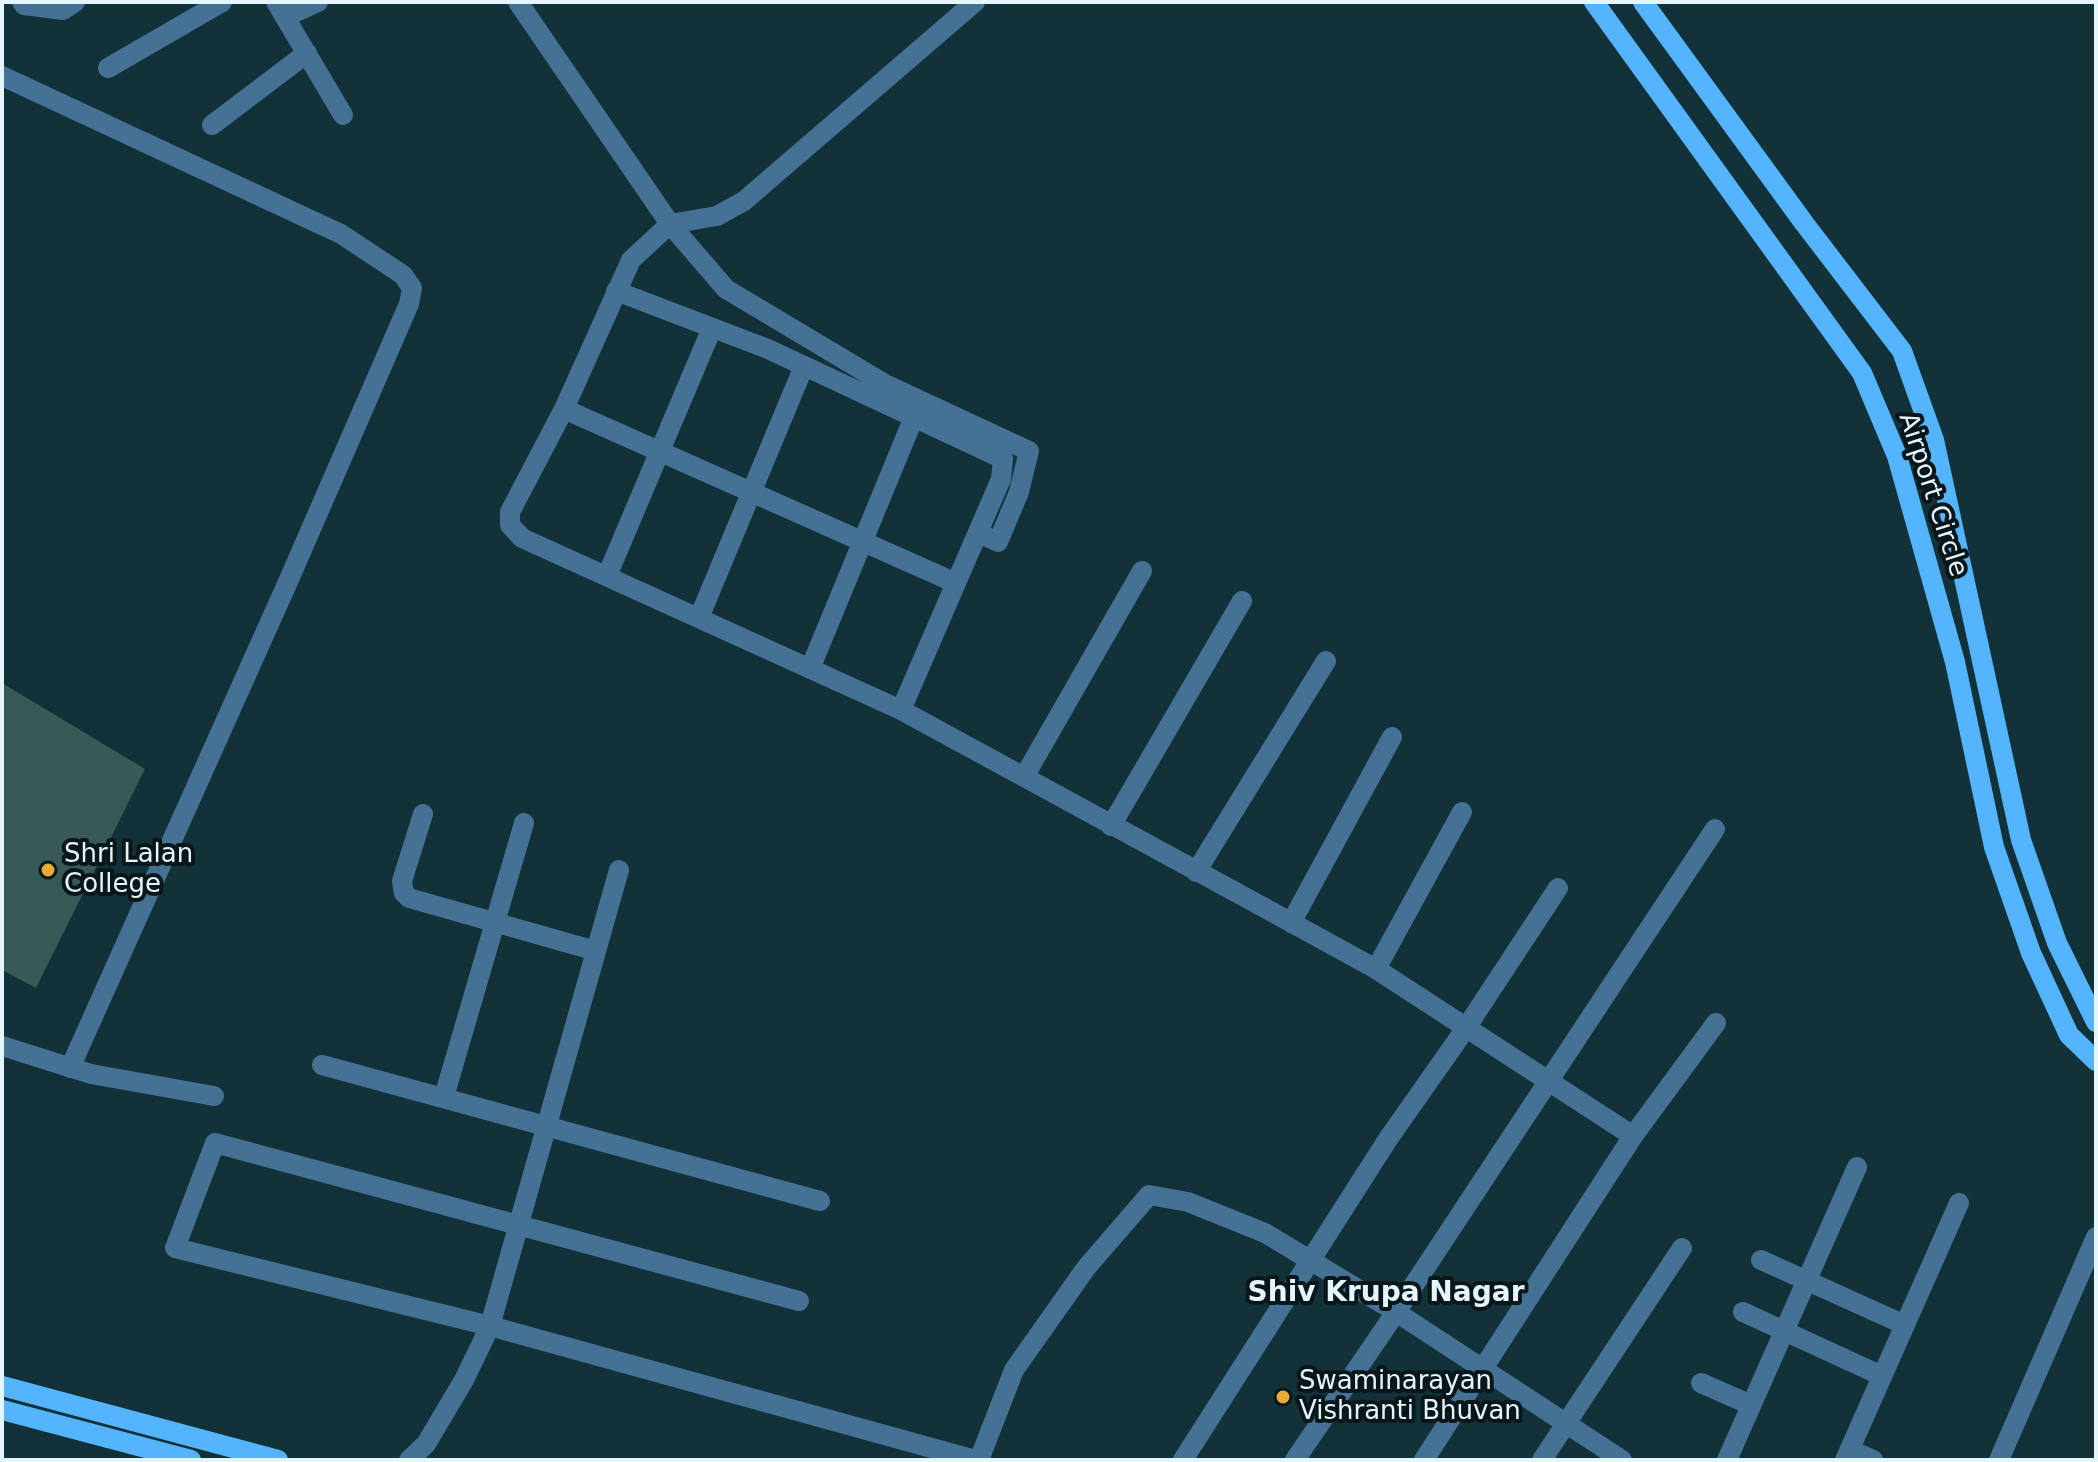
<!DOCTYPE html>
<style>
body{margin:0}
#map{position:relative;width:2098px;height:1462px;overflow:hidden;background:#123139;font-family:"DejaVu Sans",sans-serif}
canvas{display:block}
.frame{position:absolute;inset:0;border:4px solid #e5f6fb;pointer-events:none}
</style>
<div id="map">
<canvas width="2098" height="1462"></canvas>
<div class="frame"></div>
</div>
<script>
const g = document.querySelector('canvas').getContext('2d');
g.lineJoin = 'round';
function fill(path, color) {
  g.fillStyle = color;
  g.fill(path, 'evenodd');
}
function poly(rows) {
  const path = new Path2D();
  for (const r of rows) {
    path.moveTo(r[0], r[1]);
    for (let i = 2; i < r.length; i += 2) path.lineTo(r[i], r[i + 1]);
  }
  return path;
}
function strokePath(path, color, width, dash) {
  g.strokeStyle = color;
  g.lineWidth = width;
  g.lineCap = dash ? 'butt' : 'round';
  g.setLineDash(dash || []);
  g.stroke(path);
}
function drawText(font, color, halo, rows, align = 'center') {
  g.font = font + ' "DejaVu Sans",sans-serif';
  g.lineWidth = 8;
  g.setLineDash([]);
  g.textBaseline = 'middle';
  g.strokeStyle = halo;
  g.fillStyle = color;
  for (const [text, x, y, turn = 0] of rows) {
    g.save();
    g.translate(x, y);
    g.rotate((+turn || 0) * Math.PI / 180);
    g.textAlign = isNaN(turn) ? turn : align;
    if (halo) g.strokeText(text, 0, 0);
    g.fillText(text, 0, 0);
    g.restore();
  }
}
fill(poly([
 [2,683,145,769,36,988,2,970]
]), '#385956');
strokePath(poly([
 [22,2,24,5,63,10,75,2],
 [276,2,343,115],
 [518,2,670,224,726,289,885,384,1029,451,1019,492,998,542,978,533],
 [975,2,744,201,717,216,670,224,631,260,564,409,510,512,510,525,522,538,901,710,1252,901,1376,969,1633,1136],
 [285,17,318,2],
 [108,68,222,2],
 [2,76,341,234,403,275,412,288,409,304,287,584,70,1068],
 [212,125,307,53],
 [616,291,768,349,1003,459,1001,479,901,710],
 [564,409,956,583],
 [607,576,712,328],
 [699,618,804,366],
 [810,669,914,417],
 [1024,777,1142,571],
 [423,814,402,881,404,893,409,898,596,951],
 [1111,826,1242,601],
 [1196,872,1326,661],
 [1291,923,1392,737],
 [1376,969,1462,812],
 [2,1046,91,1074,214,1096],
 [322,1065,820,1201],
 [444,1097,524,823],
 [1761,1260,1905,1325],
 [799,1301,215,1143,175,1248,490,1326,975,1460],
 [1743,1312,1882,1376],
 [1701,1383,1751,1405],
 [1850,1450,1873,1460],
 [409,1460,426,1444,464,1380,490,1326,619,870],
 [979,1460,1014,1370,1086,1268,1149,1195,1188,1202,1265,1233,1396,1312,1622,1460],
 [1183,1460,1388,1139,1466,1028,1558,888],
 [1295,1460,1396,1312,1715,829],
 [1424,1460,1633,1136,1716,1023],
 [1542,1460,1682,1248],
 [1727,1460,1857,1167],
 [1845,1460,1959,1203],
 [1999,1460,2096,1237]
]), '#457194', 20);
strokePath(poly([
 [1594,2,1862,373,1897,456,1955,662,1994,847,2031,953,2069,1035,2096,1061],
 [1643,2,1804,223,1902,351,1934,440,2021,840,2057,943,2096,1022],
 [2,1386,278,1460],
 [2,1410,191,1460]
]), '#54b5fd', 20);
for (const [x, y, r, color] of [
 [48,870,8,"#e6ac36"],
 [1283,1397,8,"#e6ac36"]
]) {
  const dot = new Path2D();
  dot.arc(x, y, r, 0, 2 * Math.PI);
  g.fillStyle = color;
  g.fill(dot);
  strokePath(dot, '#0a171a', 3);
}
drawText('26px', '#e5f6fb', '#0a171a', [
 ["Airport Circle",1932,495,72]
]);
drawText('26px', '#e5f6fb', '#0a171a', [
 ["Shri Lalan",64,855],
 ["College",64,885],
 ["Swaminarayan",1299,1382],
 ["Vishranti Bhuvan",1299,1412]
], 'left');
drawText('bold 28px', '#e5f6fb', '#0a171a', [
 ["Shiv Krupa Nagar",1386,1294]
]);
</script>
